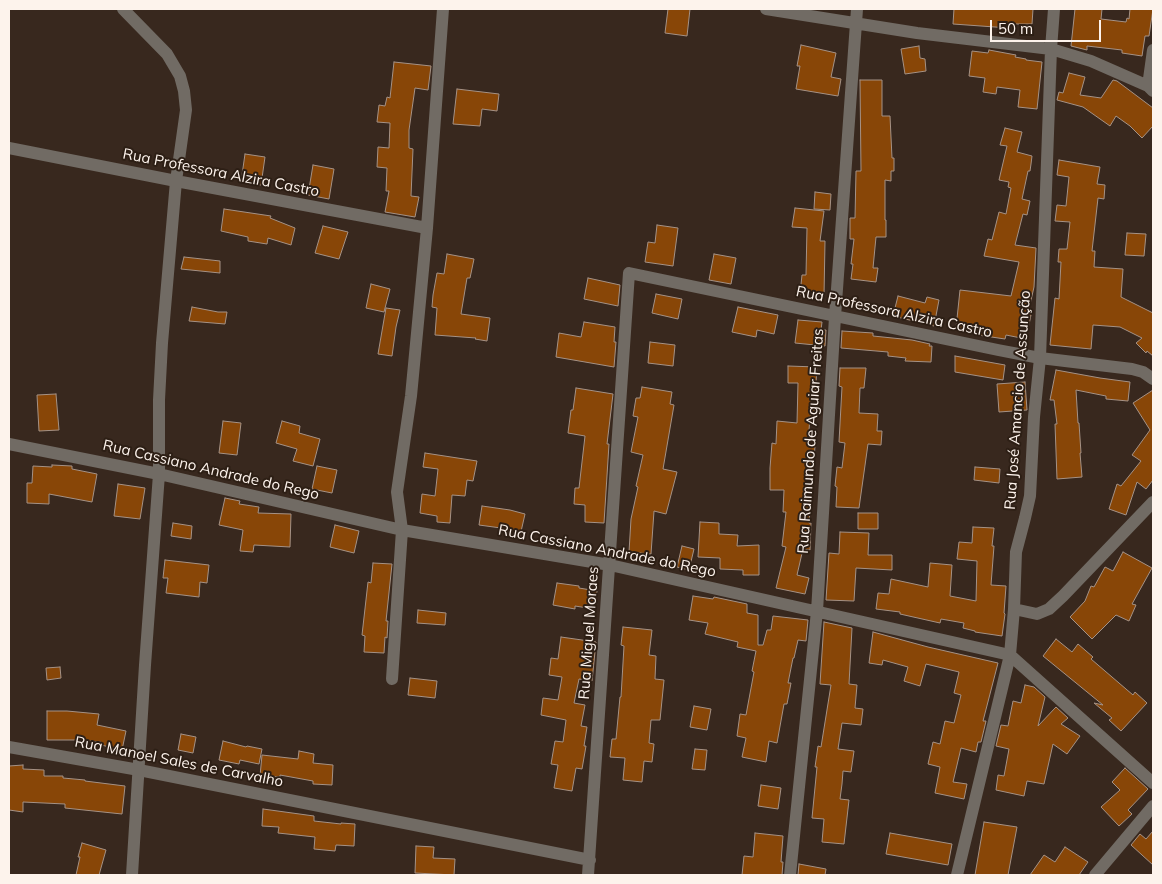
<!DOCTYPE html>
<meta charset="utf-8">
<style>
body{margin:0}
#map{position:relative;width:1162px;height:884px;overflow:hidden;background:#38281e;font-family:Mulish,sans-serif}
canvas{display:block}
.frame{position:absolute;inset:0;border:10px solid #fdf3ec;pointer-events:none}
.scale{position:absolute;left:990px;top:20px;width:111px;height:22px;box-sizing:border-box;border:2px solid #fdf3ec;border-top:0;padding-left:6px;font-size:15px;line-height:18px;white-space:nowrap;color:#fdf3ec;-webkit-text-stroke:4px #2d1f15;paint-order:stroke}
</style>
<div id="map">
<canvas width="1162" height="884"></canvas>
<div class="frame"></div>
<div class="scale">50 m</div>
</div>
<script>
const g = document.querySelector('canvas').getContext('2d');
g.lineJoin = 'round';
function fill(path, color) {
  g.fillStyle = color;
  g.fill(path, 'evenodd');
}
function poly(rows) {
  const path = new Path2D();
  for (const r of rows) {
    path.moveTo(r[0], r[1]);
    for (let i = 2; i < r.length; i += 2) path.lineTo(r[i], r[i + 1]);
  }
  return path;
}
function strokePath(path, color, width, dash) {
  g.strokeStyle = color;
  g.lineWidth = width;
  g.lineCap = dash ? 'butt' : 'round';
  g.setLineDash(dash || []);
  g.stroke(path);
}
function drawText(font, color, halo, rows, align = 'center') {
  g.font = font + ' Mulish,sans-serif';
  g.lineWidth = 4;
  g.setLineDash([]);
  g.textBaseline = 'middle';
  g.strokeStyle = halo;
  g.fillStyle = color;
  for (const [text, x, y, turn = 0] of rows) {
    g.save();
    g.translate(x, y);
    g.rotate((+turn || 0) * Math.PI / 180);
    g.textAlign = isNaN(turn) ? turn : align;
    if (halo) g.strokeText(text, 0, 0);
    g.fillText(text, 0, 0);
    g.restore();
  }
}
const building = poly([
 [668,9,690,9,687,36,665,33,668,9],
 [954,9,1033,9,1032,24,1010,24,1009,28,953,24,954,9],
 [1075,9,1102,9,1101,19,1126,22,1127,18,1129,19,1130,9,1153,9,1149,36,1145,36,1142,56,1122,53,1122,50,1087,46,1087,50,1071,46,1075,9],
 [801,45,836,53,831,77,841,79,838,96,796,89,800,66,797,66,801,45],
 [919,46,920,58,925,59,926,71,905,74,901,49,919,46],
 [989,50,1016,55,1015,57,1026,59,1026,60,1042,62,1037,109,1018,107,1020,90,997,87,996,94,983,92,985,78,969,76,972,51,988,53,989,50],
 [394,62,431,66,428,90,415,88,409,130,409,148,413,149,411,196,419,197,415,217,385,212,389,191,386,191,387,168,377,167,378,147,389,148,390,123,377,122,379,105,385,106,387,97,390,98,394,62],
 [1069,73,1085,77,1080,95,1101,98,1113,80,1117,81,1153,108,1153,126,1142,138,1130,126,1116,116,1110,126,1083,107,1057,100,1059,92,1063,93,1069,73],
 [860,80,882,80,882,116,890,116,892,158,894,158,894,171,891,171,891,181,885,180,885,220,886,220,886,237,876,237,873,268,878,268,876,282,851,279,853,264,851,264,854,239,850,239,850,218,855,218,856,171,861,171,860,80],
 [457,89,499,94,497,111,482,109,480,126,453,124,457,89],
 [1005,128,1022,132,1017,152,1032,156,1031,164,1030,171,1028,171,1022,199,1030,201,1027,215,1023,214,1015,245,1036,248,1034,287,1029,309,1032,310,1026,339,1006,335,1005,339,978,335,979,330,956,328,960,290,1011,296,1019,262,984,256,988,239,992,240,999,212,1006,214,1011,188,1008,187,1009,182,999,180,1007,146,1000,145,1005,128],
 [245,154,265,157,261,185,241,182,245,154],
 [1059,160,1100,167,1097,184,1105,185,1104,199,1098,198,1092,251,1095,251,1094,267,1123,269,1121,297,1153,313,1153,356,1147,351,1146,353,1136,343,1142,338,1120,327,1093,325,1091,349,1050,345,1055,298,1059,299,1061,262,1058,262,1059,249,1067,249,1070,222,1055,221,1057,205,1066,206,1069,177,1057,175,1059,160],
 [313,165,334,169,329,199,308,195,313,165],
 [815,192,831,194,830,210,814,209,815,192],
 [795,208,824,211,820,241,825,241,824,296,806,295,806,294,800,294,802,275,806,275,807,228,792,227,795,208],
 [224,209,271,216,270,218,295,228,291,245,268,238,267,244,248,241,248,237,221,231,224,209],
 [657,225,678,228,673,266,645,262,648,242,655,243,657,225],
 [323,226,348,232,339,259,315,253,323,226],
 [1127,233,1146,234,1144,256,1125,255,1127,233],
 [447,254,474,259,470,278,467,278,461,314,490,318,487,341,475,339,476,338,435,335,437,308,432,307,433,295,437,273,444,274,447,254],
 [714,254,736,258,731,284,709,280,714,254],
 [184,257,220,261,220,273,181,269,184,257],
 [588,278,620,285,618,306,584,299,588,278],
 [371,284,390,289,384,312,366,308,371,284],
 [656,294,682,299,678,319,652,313,656,294],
 [898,296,925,303,927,297,939,300,934,326,893,316,898,296],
 [192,307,218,312,227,312,225,324,189,321,192,307],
 [738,307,778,315,774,334,757,330,756,337,732,332,738,307],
 [386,308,400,310,396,327,392,356,378,354,386,308],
 [798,320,822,322,821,330,826,330,825,346,795,343,798,320],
 [584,322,615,327,614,342,616,342,614,367,556,357,559,333,581,337,584,322],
 [842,331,873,333,873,336,912,340,930,344,929,346,932,346,931,362,905,361,906,358,888,356,888,352,841,348,842,331],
 [650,342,675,345,673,366,648,363,650,342],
 [955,356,1005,365,1003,380,955,372,955,356],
 [788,366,817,367,814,416,810,416,808,445,815,446,809,523,811,523,810,550,803,549,797,575,809,578,805,594,776,588,786,547,782,546,786,512,783,512,784,490,770,490,770,468,772,443,776,444,777,421,797,423,798,383,788,383,788,366],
 [840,368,866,368,864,388,860,388,859,413,878,414,877,431,882,431,881,445,868,444,859,508,836,507,837,487,835,486,837,467,842,468,845,443,839,442,842,387,839,386,840,368],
 [1056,370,1100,378,1130,382,1128,401,1106,399,1106,396,1076,390,1078,423,1079,423,1081,453,1080,453,1082,477,1057,479,1055,424,1057,424,1054,400,1050,400,1056,370],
 [1025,382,1027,410,999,412,997,384,1025,382],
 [642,387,672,392,670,404,674,405,663,469,677,472,666,514,654,511,651,554,629,552,631,519,638,487,636,486,643,455,631,452,638,417,633,416,636,398,640,398,642,387],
 [576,388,613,394,607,444,609,444,604,523,585,522,585,505,574,504,575,488,579,488,585,436,568,433,571,410,573,410,576,388],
 [1153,390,1153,480,1146,489,1137,482,1126,515,1109,509,1117,484,1121,486,1141,461,1132,455,1150,430,1133,403,1153,390],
 [56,394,59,430,39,431,37,395,56,394],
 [223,421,241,423,237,455,219,453,223,421],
 [282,421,300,426,299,433,320,439,313,466,293,461,297,449,276,443,282,421],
 [425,453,477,461,473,481,467,480,465,496,452,495,450,523,437,522,437,516,420,513,422,494,435,496,438,469,423,467,425,453],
 [52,465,72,466,72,469,97,474,92,502,49,494,49,504,27,503,27,483,32,483,33,466,52,467,52,465],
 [317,466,337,470,332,493,312,489,317,466],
 [975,467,1000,469,999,483,974,480,975,467],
 [118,484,145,488,140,519,114,516,118,484],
 [225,498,240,501,239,504,259,507,258,513,291,514,290,547,254,545,253,552,240,551,243,530,219,525,225,498],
 [482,506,510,510,525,514,520,536,500,531,501,528,479,525,482,506],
 [858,513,878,513,878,529,858,529,858,513],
 [700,522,719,523,719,534,738,535,737,546,759,545,759,575,743,575,743,570,720,569,720,558,698,557,700,522],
 [173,523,192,526,191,539,171,536,173,523],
 [335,525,359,531,354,553,330,547,335,525],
 [973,527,994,528,992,546,994,546,991,585,1006,586,1004,613,1005,614,1002,636,975,632,975,631,963,628,964,623,941,619,940,623,900,614,900,612,876,609,878,593,889,594,891,579,928,587,930,563,952,565,950,596,976,601,977,561,957,559,959,542,972,543,973,527],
 [840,532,869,533,868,555,892,555,892,570,856,568,854,601,826,600,829,553,839,554,840,532],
 [682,546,694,549,689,570,677,567,682,546],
 [1123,552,1152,568,1132,604,1136,605,1129,621,1116,615,1092,639,1070,617,1085,601,1091,586,1094,587,1105,567,1113,571,1123,552],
 [165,560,209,565,207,583,200,582,199,597,166,593,168,578,163,578,165,560],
 [373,563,392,564,386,621,388,621,387,638,385,637,384,653,364,652,365,636,362,635,368,582,371,583,373,563],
 [557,583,579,586,579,588,597,591,594,609,575,606,575,609,553,605,557,583],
 [693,596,713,599,714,597,747,604,747,613,758,615,758,645,763,645,767,630,771,630,773,616,808,620,806,641,798,640,794,658,793,658,788,683,791,683,787,704,784,704,777,743,769,741,766,762,742,757,746,738,737,736,740,714,746,715,754,672,752,671,756,651,737,647,738,642,705,634,708,623,689,620,693,596],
 [418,610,446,613,445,625,417,623,418,610],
 [824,622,852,628,849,684,857,685,855,708,863,709,861,725,842,723,838,749,854,751,851,772,843,771,842,784,840,799,849,800,844,844,822,842,824,819,812,818,817,767,815,767,818,746,821,747,831,685,820,684,824,622],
 [623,627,652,630,649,655,656,656,655,679,664,680,660,720,651,720,649,743,654,744,652,762,644,761,642,782,623,780,625,758,610,757,612,739,616,739,620,697,621,697,624,646,621,645,623,627],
 [873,632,928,647,998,663,983,721,986,721,981,742,978,742,976,752,961,748,953,782,967,784,964,799,935,793,940,767,928,764,933,742,940,744,945,721,954,723,961,695,954,693,959,672,926,664,920,686,904,681,908,667,883,660,882,665,869,663,873,632],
 [561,637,596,642,592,681,579,679,574,703,585,705,581,726,587,727,584,746,586,746,582,769,576,768,572,791,554,788,558,765,551,764,555,741,563,742,566,720,541,715,543,698,558,700,562,677,549,675,551,658,558,659,561,637],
 [1056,639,1072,652,1078,644,1093,657,1091,659,1133,695,1135,692,1147,703,1121,731,1109,720,1112,718,1094,703,1103,705,1043,656,1056,639],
 [60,667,61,678,47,680,46,668,60,667],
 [410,678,437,681,435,698,408,695,410,678],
 [1025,685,1034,687,1045,697,1038,726,1056,707,1068,718,1061,724,1080,736,1067,754,1053,744,1044,784,1027,781,1024,796,996,790,998,775,1004,776,1009,749,996,746,1001,725,1008,726,1013,701,1021,703,1025,685],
 [694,706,711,709,707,730,690,727,694,706],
 [47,711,67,711,99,714,97,725,126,731,122,750,101,745,101,742,78,740,47,740,47,711],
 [181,734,196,737,193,753,178,750,181,734],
 [223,741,246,747,247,746,262,749,259,764,240,760,239,764,219,760,223,741],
 [695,749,707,750,705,770,692,769,695,749],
 [299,751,314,754,313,763,333,765,332,785,313,784,313,781,280,775,280,777,260,776,262,755,298,759,299,751],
 [23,765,23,769,44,770,44,776,63,776,63,778,85,780,85,781,125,786,122,814,65,808,65,804,23,802,23,812,9,810,9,766,23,765],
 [1125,768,1148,789,1128,810,1132,814,1119,826,1101,807,1120,790,1112,782,1125,768],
 [761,785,781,788,778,809,758,806,761,785],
 [263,809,314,816,314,821,341,824,341,823,355,824,354,846,336,845,335,851,314,849,315,837,278,833,279,827,262,826,263,809],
 [984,822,1017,827,1008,875,975,875,984,822],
 [1153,831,1153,865,1131,845,1140,834,1146,839,1153,831],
 [755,833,783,836,781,862,783,862,782,875,742,875,744,856,753,857,755,833],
 [890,833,952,844,948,865,886,854,890,833],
 [82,843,106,850,99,875,76,875,80,857,78,857,82,843],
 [416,846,434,847,433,858,455,859,454,875,415,873,416,846],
 [1065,847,1088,862,1079,875,1030,875,1044,855,1055,862,1065,847],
 [799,864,826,869,825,875,798,875,799,864]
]);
fill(building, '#884607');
strokePath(building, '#a59286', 1);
strokePath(poly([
 [123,9,167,54,180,76,184,91,186,110,176,181,162,343,159,400,159,474,145,665,132,875],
 [766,9,917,33,1051,49,1091,61,1148,86,1153,91],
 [1148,86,1153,50],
 [9,148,176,181,427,228],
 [9,444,159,474,402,530,610,565,1010,655,1153,783],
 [1014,609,1037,614,1049,609,1063,596,1153,502],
 [392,679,402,530,397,492,411,396,427,228,443,9],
 [9,747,139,770,590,860],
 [588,875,629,273,998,350,1040,358,1132,369,1143,372,1153,379],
 [790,875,817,611,835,317,857,9],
 [957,875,1010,655,1014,609,1016,552,1025,518,1030,496,1034,417,1040,358,1051,49,1054,9],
 [1095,875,1153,806]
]), '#716b64', 12);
drawText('15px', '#fdf3ec', '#2d1f15', [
 ["Rua Professora Alzira Castro",221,173,11],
 ["Rua Professora Alzira Castro",894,312,12],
 ["Rua José Amancio de Assunção",1018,400,-86],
 ["Rua Raimundo de Aguiar Freitas",811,441,-86],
 ["Rua Cassiano Andrade do Rego",211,470,13],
 ["Rua Cassiano Andrade do Rego",607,551,11],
 ["Rua Miguel Moraes",589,633,-86],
 ["Rua Manoel Sales de Carvalho",179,762,11]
]);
</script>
